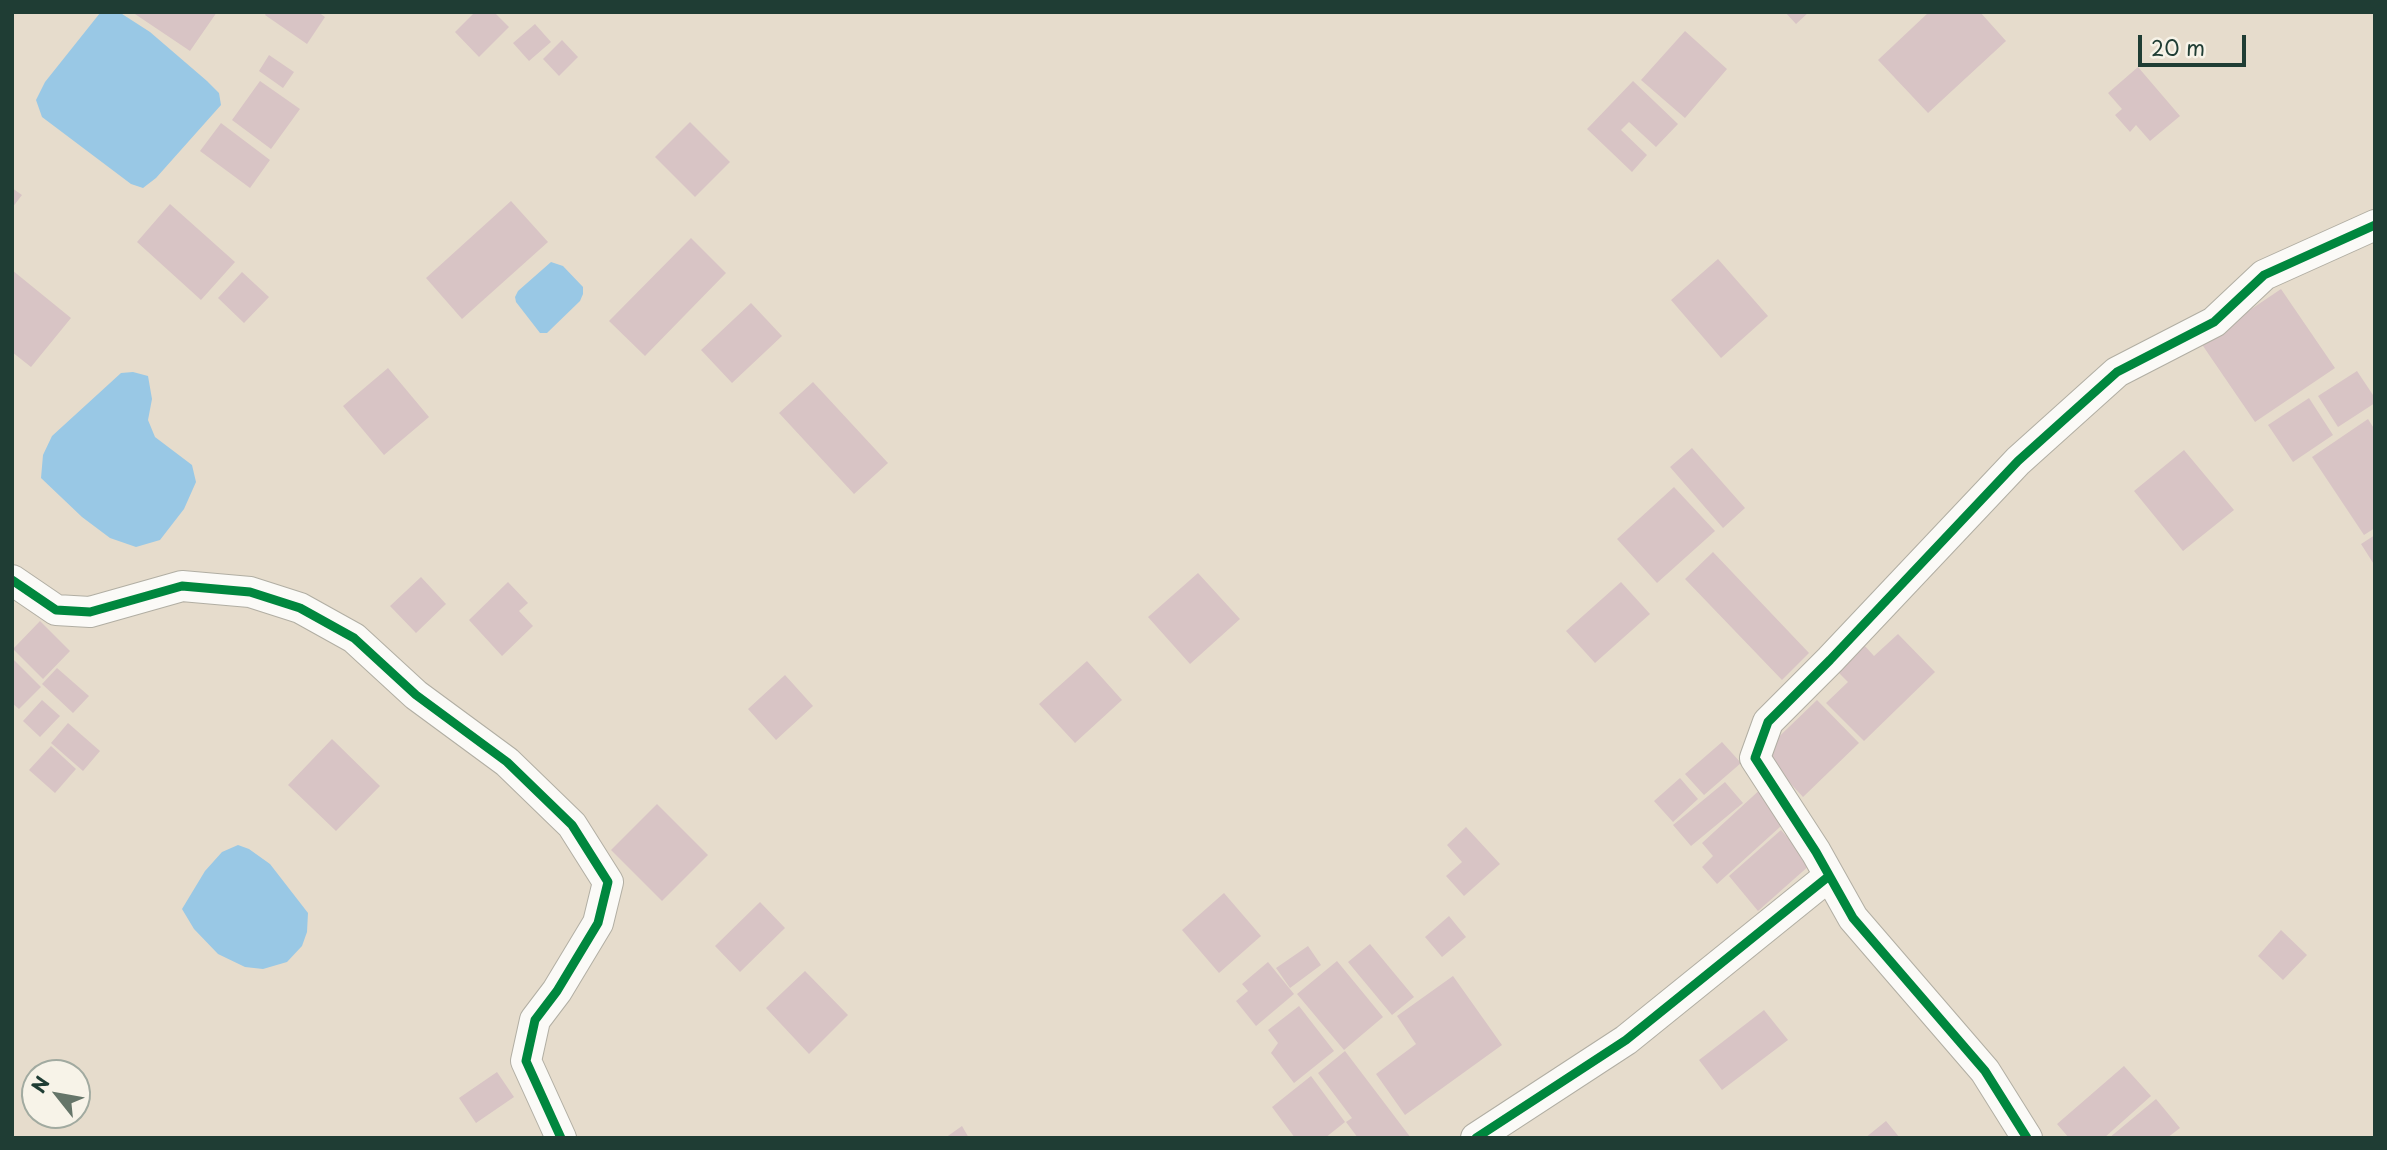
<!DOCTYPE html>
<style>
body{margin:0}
#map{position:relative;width:2387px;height:1150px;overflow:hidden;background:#e6dccc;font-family:"Playpen Sans",sans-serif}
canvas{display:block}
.frame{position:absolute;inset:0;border:14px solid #1f3d34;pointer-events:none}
.north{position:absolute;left:21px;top:1059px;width:70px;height:70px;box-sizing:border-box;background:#f7f3e8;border:2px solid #a1aaa0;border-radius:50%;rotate:301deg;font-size:19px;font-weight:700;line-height:28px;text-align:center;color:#1f3d34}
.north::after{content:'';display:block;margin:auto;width:24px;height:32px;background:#657569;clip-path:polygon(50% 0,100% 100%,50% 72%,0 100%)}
.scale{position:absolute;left:2138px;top:35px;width:108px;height:32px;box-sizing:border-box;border:4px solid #1f3d34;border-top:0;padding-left:9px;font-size:21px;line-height:24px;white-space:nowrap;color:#1f3d34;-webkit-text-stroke:5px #f7f3e8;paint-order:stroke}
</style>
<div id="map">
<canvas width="2387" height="1150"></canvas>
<div class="frame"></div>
<div class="north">N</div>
<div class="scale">20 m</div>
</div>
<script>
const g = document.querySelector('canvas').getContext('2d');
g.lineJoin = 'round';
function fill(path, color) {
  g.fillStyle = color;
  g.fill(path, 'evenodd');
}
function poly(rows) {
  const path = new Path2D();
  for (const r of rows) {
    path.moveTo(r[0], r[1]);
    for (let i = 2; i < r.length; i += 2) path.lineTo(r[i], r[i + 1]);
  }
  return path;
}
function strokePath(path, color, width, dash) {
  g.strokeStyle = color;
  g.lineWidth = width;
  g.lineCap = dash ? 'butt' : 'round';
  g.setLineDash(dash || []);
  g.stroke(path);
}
fill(poly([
 [119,12,150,32,207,81,219,93,221,105,156,178,143,188,131,184,42,117,36,100,45,82,100,13],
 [551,262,563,266,583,287,583,294,580,301,547,333,540,333,516,302,515,297,518,291],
 [133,372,148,376,152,399,148,420,155,437,192,465,196,482,184,509,160,540,136,547,110,538,82,517,41,478,43,455,52,436,121,373],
 [238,845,249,849,270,864,308,913,307,932,302,946,287,962,263,969,245,967,218,954,194,929,182,909,205,871,222,852]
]), '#99c8e5');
fill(poly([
 [132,12,217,12,190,51],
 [267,12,318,12,325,17,307,44,265,15],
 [475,12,494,12,509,27,479,57,455,32],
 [1785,12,1809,12,1796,24],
 [1929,12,1980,12,2006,41,1928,113,1878,60],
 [535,24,551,42,529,61,513,43],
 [1685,31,1727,69,1685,118,1641,80],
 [562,40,578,57,559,76,543,59],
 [269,55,294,72,283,88,259,71],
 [2138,67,2180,116,2150,141,2136,125,2130,132,2115,115,2122,109,2108,93],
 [260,81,300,109,271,149,232,120],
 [1633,81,1678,124,1656,147,1629,122,1621,130,1647,155,1632,172,1587,129],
 [690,122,730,162,695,197,655,157],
 [221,123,270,160,250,188,200,151],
 [12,188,22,195,12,208],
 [511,201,548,242,462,319,426,278],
 [170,204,235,262,201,300,137,242],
 [691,238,726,273,645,356,609,321],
 [1718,259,1768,316,1721,358,1671,300],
 [12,270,71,318,31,367,12,352],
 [242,272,269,297,244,323,218,298],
 [2281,289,2335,368,2255,422,2201,343],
 [751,303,782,336,732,383,701,350],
 [388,368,429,417,384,455,343,406],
 [2357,371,2375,398,2375,403,2338,427,2318,396],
 [813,382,888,463,854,494,779,413],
 [2309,398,2333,435,2293,462,2268,425],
 [2368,419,2375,430,2375,528,2364,535,2312,457],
 [1692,448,1745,508,1723,528,1670,467],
 [2184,450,2234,510,2183,551,2134,491],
 [1674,487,1715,531,1657,583,1617,539],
 [2375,535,2375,566,2361,544],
 [1713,552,1809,653,1782,680,1685,579],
 [1198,573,1240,619,1190,664,1148,617],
 [421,577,446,604,416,633,390,606],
 [508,582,528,603,519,611,533,626,502,656,469,620],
 [1621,582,1650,614,1595,663,1566,631],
 [40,621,70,651,43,679,13,649],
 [1898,634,1935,672,1864,741,1826,703,1848,682,1837,671,1864,645,1874,656],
 [12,658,41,687,19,709,12,703],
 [1087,661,1122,700,1075,743,1039,704],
 [57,668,89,696,73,713,42,684],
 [785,675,813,706,776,740,748,709],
 [42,700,60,716,40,737,23,721],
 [1817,700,1859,743,1803,797,1762,753],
 [68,723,100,751,83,771,51,743],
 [332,739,380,786,336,831,288,785],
 [1722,742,1741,763,1704,795,1685,774],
 [51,746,76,769,55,793,29,770],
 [1680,778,1698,799,1673,822,1654,801],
 [1725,782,1743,803,1691,846,1673,825],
 [1764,786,1791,817,1717,884,1702,867,1713,856,1702,843],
 [657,804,708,855,662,901,611,850],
 [1466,827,1500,864,1464,896,1446,876,1462,862,1447,845],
 [1781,830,1811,864,1758,911,1729,876],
 [1224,893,1261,936,1219,973,1182,930],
 [760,902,785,928,740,972,715,946],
 [1449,916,1466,937,1442,957,1425,937],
 [2281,930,2307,955,2283,980,2258,956],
 [1370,944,1414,997,1392,1015,1348,962],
 [1308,946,1321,965,1290,988,1276,968],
 [1337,961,1383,1017,1344,1050,1297,994],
 [1268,962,1294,994,1256,1026,1236,1001,1248,991,1242,984],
 [805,971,848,1015,809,1054,766,1008],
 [1453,976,1502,1045,1405,1115,1376,1074,1416,1044,1397,1016],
 [1299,1006,1334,1051,1294,1083,1271,1053,1278,1043,1268,1030],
 [1764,1010,1788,1040,1722,1090,1699,1060],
 [1345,1051,1411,1138,1358,1138,1346,1122,1352,1118,1318,1073],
 [2124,1066,2151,1096,2104,1138,2069,1138,2057,1124],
 [497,1072,514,1097,476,1123,459,1098],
 [1311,1076,1345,1122,1325,1138,1295,1138,1272,1107],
 [2156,1099,2180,1128,2167,1138,2109,1138],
 [1886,1121,1900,1138,1865,1138],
 [962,1126,969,1138,945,1138]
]), '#d8c4c5');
const minor = poly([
 [12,580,56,610,90,612,182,586,250,592,300,608,354,638,416,695,507,762,572,825,608,882,598,923,557,991,535,1020,526,1061,561,1138],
 [1476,1138,1626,1040,1829,876],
 [2027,1138,1985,1071,1853,918,1816,852,1755,758,1768,722,1830,660,2018,461,2117,372,2214,322,2264,275,2375,225]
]);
strokePath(minor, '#b1aea3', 32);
strokePath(minor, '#fbfaf7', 30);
strokePath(poly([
 [12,580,56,610,90,612,182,586,250,592,300,608,354,638,416,695,507,762,572,825,608,882,598,923,557,991,535,1020,526,1061,561,1138],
 [1476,1138,1626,1040,1829,876],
 [2027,1138,1985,1071,1853,918,1816,852,1755,758,1768,722,1830,660,2018,461,2117,372,2214,322,2264,275,2375,225]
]), '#00873e', 9);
</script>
